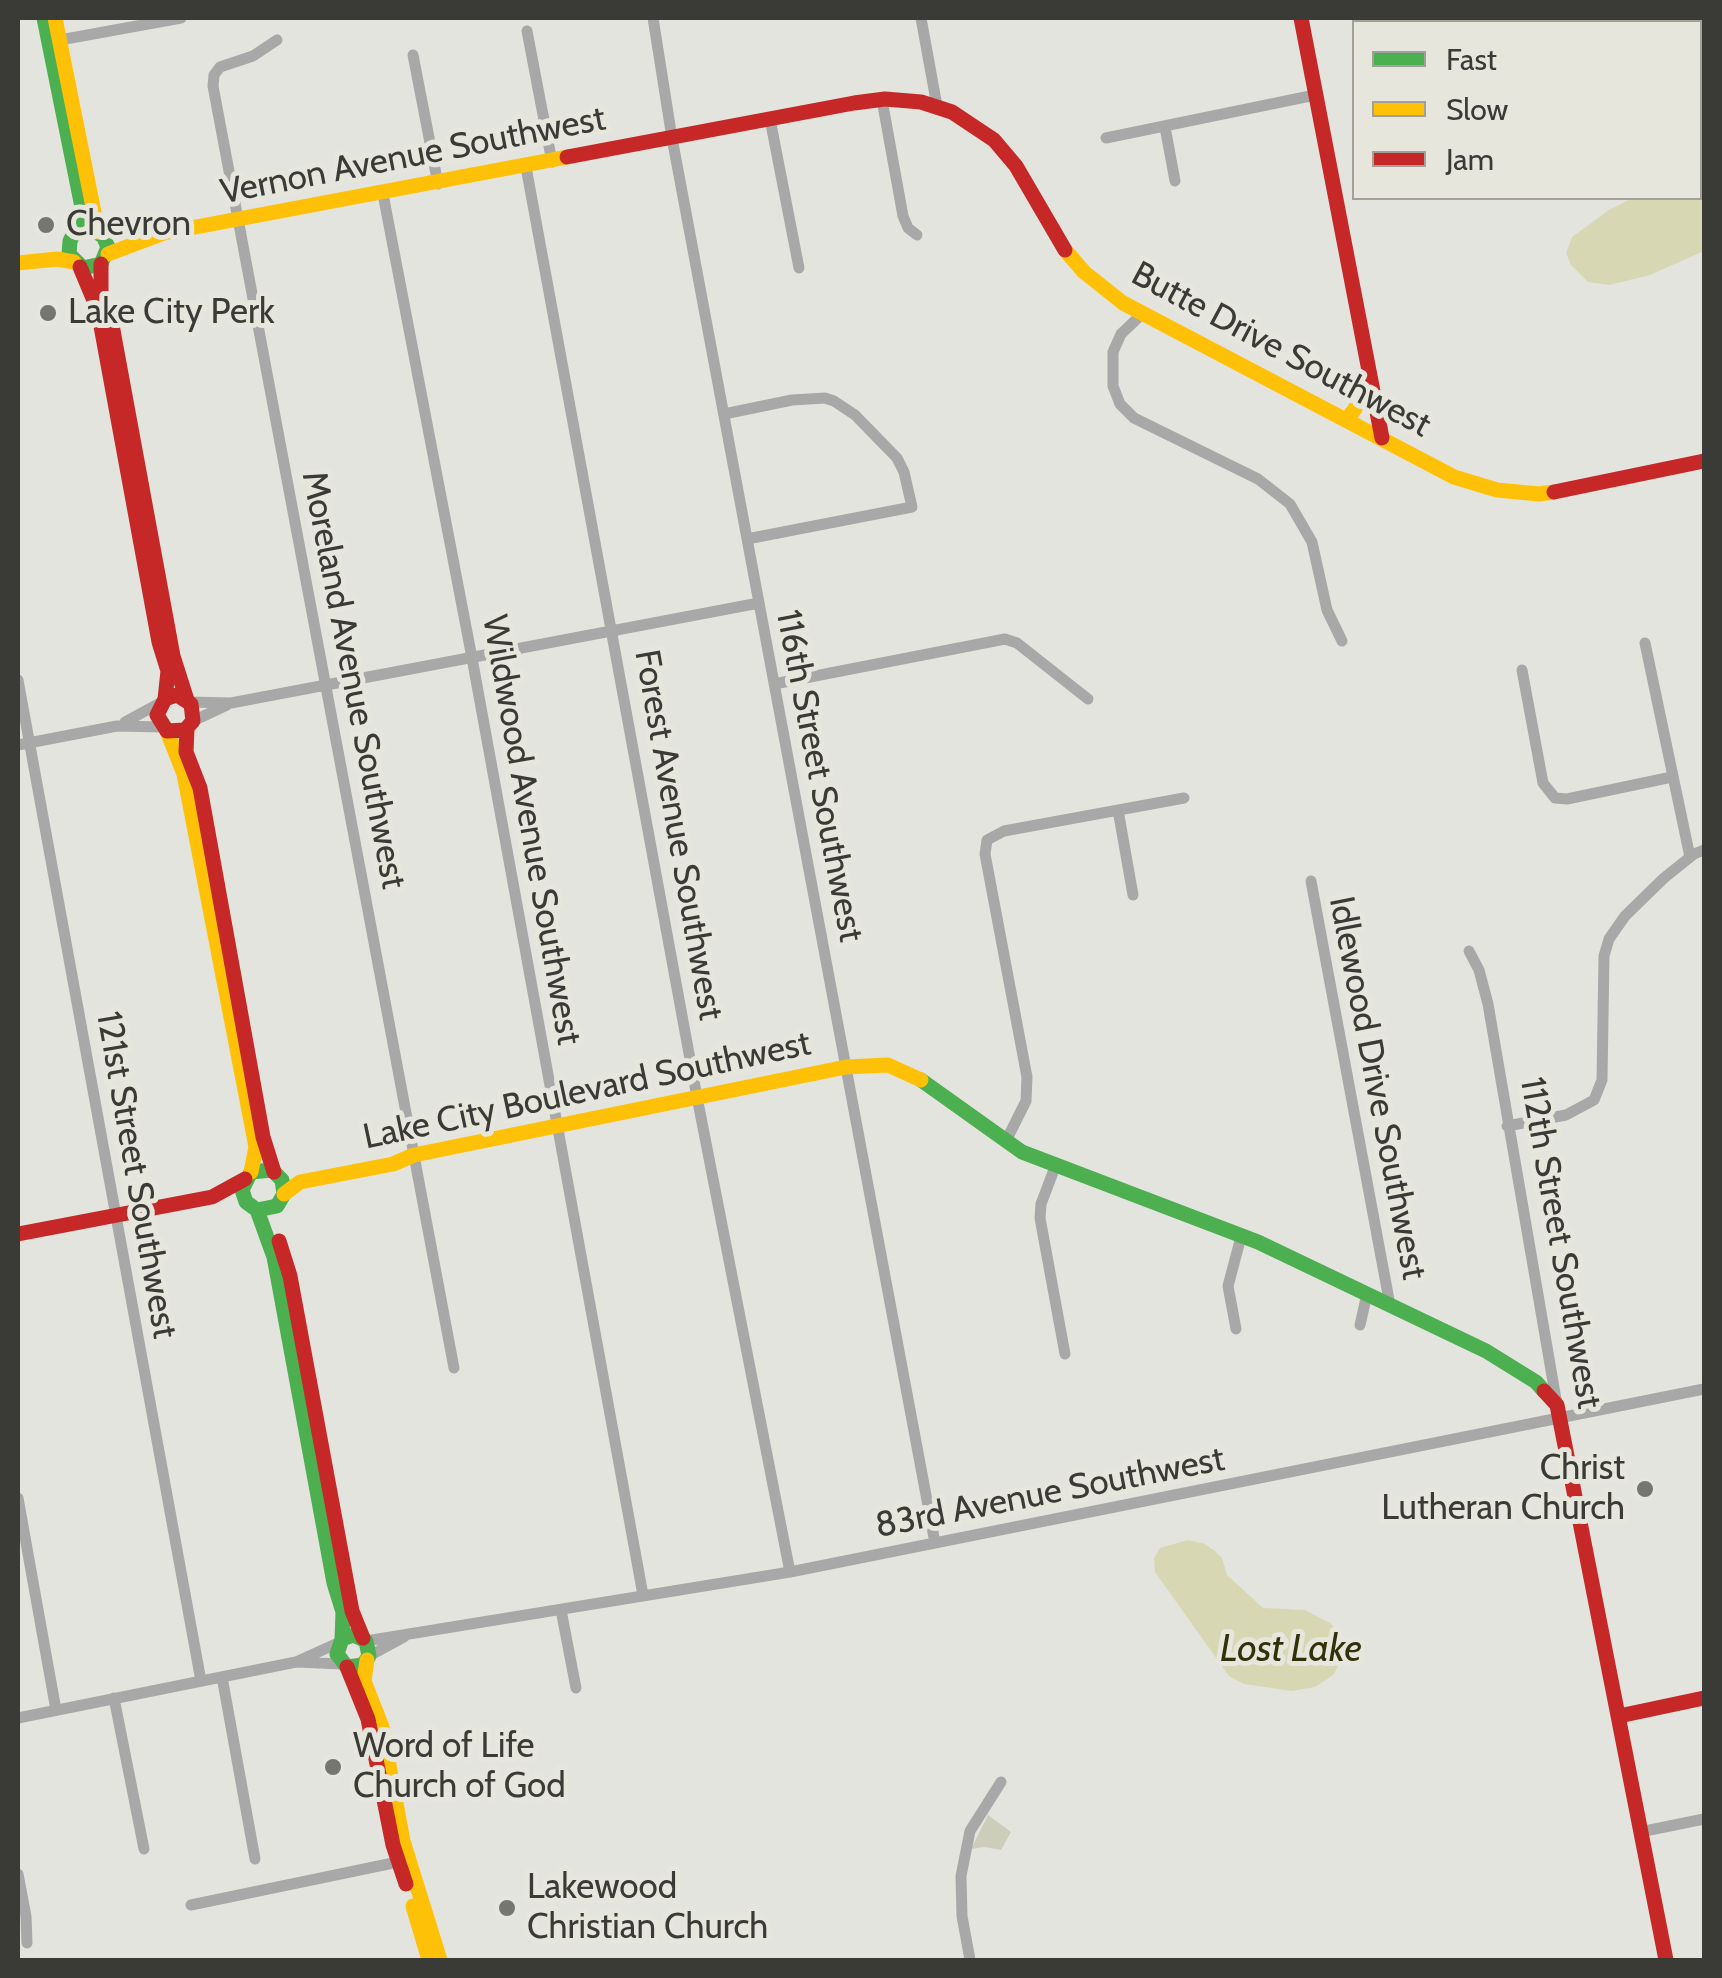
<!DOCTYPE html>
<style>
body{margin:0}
#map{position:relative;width:1722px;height:1978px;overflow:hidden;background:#e4e4df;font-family:Cabin,sans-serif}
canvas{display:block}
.frame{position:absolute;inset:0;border:20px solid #3a3a36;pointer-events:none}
.legend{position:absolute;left:1352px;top:20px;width:350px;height:180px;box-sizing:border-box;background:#e6e6dd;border:2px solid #a1a19a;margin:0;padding:12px 18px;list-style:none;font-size:30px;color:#3a3a36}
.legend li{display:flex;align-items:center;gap:20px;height:50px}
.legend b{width:50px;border:2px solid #a1a19a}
</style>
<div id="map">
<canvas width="1722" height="1978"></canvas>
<div class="frame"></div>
<ul class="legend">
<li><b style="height:12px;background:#4caf50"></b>Fast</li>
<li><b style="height:12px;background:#ffc107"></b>Slow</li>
<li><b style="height:12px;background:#c62828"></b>Jam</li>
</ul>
</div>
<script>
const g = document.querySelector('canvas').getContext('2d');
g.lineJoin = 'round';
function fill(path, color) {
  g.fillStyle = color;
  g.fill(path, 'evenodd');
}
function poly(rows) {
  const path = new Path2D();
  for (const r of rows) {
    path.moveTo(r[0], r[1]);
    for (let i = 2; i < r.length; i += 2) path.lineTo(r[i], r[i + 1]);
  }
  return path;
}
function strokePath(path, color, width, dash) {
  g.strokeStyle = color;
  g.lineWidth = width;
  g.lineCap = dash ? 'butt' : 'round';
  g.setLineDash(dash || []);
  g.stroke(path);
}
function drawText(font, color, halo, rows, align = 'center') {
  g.font = font + ' Cabin,sans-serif';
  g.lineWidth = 10;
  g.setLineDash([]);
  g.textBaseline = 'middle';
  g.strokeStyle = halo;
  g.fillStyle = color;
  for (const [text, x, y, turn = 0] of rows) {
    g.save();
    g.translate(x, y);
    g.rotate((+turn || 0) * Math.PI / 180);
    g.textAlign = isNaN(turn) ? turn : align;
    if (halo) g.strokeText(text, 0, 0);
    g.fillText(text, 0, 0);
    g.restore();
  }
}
fill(poly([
 [988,1815,1011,1832,1001,1850,984,1847,971,1849]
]), '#cdcdbb');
fill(poly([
 [1704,162,1704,251,1650,275,1609,285,1588,282,1571,265,1566,253,1572,237,1609,210,1633,198,1700,198,1700,165],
 [1188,1540,1205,1544,1215,1551,1222,1558,1227,1575,1263,1608,1305,1610,1330,1623,1336,1629,1343,1647,1341,1661,1333,1675,1315,1687,1292,1691,1244,1684,1229,1676,1155,1572,1154,1558,1160,1548]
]), '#d7d7b4');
strokePath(poly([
 [653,18,672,138,935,1543],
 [921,18,937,106],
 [1698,18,1699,22],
 [527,31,552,162],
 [60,40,181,18],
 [277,40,253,56,220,67,214,75,213,86,454,1368],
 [413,55,438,184],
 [882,100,903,216,908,228,917,235],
 [770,119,799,268],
 [1165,127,1175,181],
 [1106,138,1315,95],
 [526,167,697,1097,790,1572],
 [383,194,472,658,643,1595],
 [1142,314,1121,334,1113,352,1113,386,1120,404,1134,418,1258,479,1290,504,1312,542,1327,610,1342,641],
 [724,414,792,400,825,398,834,401,855,415,897,458,904,472,912,507,747,539],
 [1645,643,1690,857],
 [1522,670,1543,783,1555,798,1567,799,1672,777],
 [18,680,201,1681],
 [774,684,1005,639,1017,643,1088,699],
 [189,702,231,703,759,603],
 [193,721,227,705],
 [125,722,160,703],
 [18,745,117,726,162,727],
 [1118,810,1133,895],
 [1311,881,1390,1305],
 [1469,951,1479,970,1488,1004,1557,1405],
 [1507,1126,1566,1115,1594,1100,1602,1080,1604,956,1609,939,1625,916,1664,878,1694,854,1704,850],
 [1006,1141,1026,1101,1027,1077,985,854,987,840,1004,831,1184,798],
 [1055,1167,1041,1204,1040,1218,1065,1354],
 [1360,1325,1367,1294],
 [1236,1329,1228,1286,1241,1237],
 [18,1498,56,1710],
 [561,1610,576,1688],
 [366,1641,790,1572,1704,1389],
 [369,1656,404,1637],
 [296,1662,338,1643],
 [222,1677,255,1859],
 [114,1698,144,1849],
 [18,1718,296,1662,342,1664],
 [1640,1832,1704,1819],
 [18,1874,26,1916,27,1943],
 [191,1905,398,1862],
 [970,1960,962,1916,961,1876,970,1831,1001,1782]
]), '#a9a8a8', 11);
strokePath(poly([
 [44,18,82,207,81,220,70,241,69,254,83,268,101,264,108,247,103,236,93,230,77,233],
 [921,1080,1022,1152,1258,1242,1486,1351,1536,1382,1544,1391],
 [257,1210,277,1206,284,1194,282,1180,272,1170,251,1172,242,1190,246,1202,257,1210,274,1257,334,1583,343,1612,342,1639,337,1654,347,1667,363,1665,369,1656,366,1641,354,1635,342,1639]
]), '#4caf50', 15);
strokePath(poly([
 [55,18,98,232],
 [1065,250,1084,272,1123,303,1454,477,1497,490,1539,494,1554,492],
 [108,254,164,233,567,157],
 [18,263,57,259,74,262],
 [1346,420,1355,409,1367,374],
 [167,731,184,774,256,1147,251,1172],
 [284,1194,300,1182,393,1164,414,1155,846,1067,888,1065,921,1080],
 [367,1660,364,1681,382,1727,403,1841,440,1960],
 [413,1906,429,1960]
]), '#ffc107', 15);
strokePath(poly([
 [1301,18,1382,438],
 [567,157,854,103,885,99,921,102,952,112,994,140,1016,166,1065,250],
 [101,264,101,292,110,314,173,656,187,700],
 [80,267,98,310,159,642,168,671,165,699,157,715,167,731,185,730,193,721,191,704,177,695,165,699],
 [1554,492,1704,461],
 [187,729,186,752,200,788,263,1137,274,1172],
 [18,1234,212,1197,245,1179],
 [279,1241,290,1276,352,1611,363,1638],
 [1544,1391,1557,1405,1666,1960],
 [347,1667,368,1719,393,1845,406,1884],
 [1619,1716,1704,1698]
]), '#c62828', 15);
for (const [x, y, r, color] of [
 [46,225,10,"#767671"],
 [48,313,10,"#767671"],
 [1645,1489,10,"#767671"],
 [333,1767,10,"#767671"],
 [507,1908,10,"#767671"]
]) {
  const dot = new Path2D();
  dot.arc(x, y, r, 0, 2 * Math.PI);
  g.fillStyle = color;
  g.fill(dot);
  strokePath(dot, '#e6e6dd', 4);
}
drawText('35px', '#3a3a36', '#e6e6dd', [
 ["Vernon Avenue Southwest",413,156,-11],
 ["Butte Drive Southwest",1281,350,28],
 ["Moreland Avenue Southwest",353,680,79],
 ["116th Street Southwest",819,776,79],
 ["Wildwood Avenue Southwest",531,830,80],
 ["Forest Avenue Southwest",678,835,80],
 ["Idlewood Drive Southwest",1377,1088,79],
 ["Lake City Boulevard Southwest",587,1091,-12],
 ["121st Street Southwest",136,1175,80],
 ["112th Street Southwest",1560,1243,80],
 ["83rd Avenue Southwest",1050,1493,-11]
]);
drawText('35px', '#3a3a36', '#e6e6dd', [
 ["Chevron",66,225],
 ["Lake City Perk",68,313],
 ["Christ",1625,1469,"right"],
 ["Lutheran Church",1625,1509,"right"],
 ["Word of Life",353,1747],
 ["Church of God",353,1787],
 ["Lakewood",527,1888],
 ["Christian Church",527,1928]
], 'left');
drawText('italic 38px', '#313009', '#e6e6dd', [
 ["Lost Lake",1291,1650]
]);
</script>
